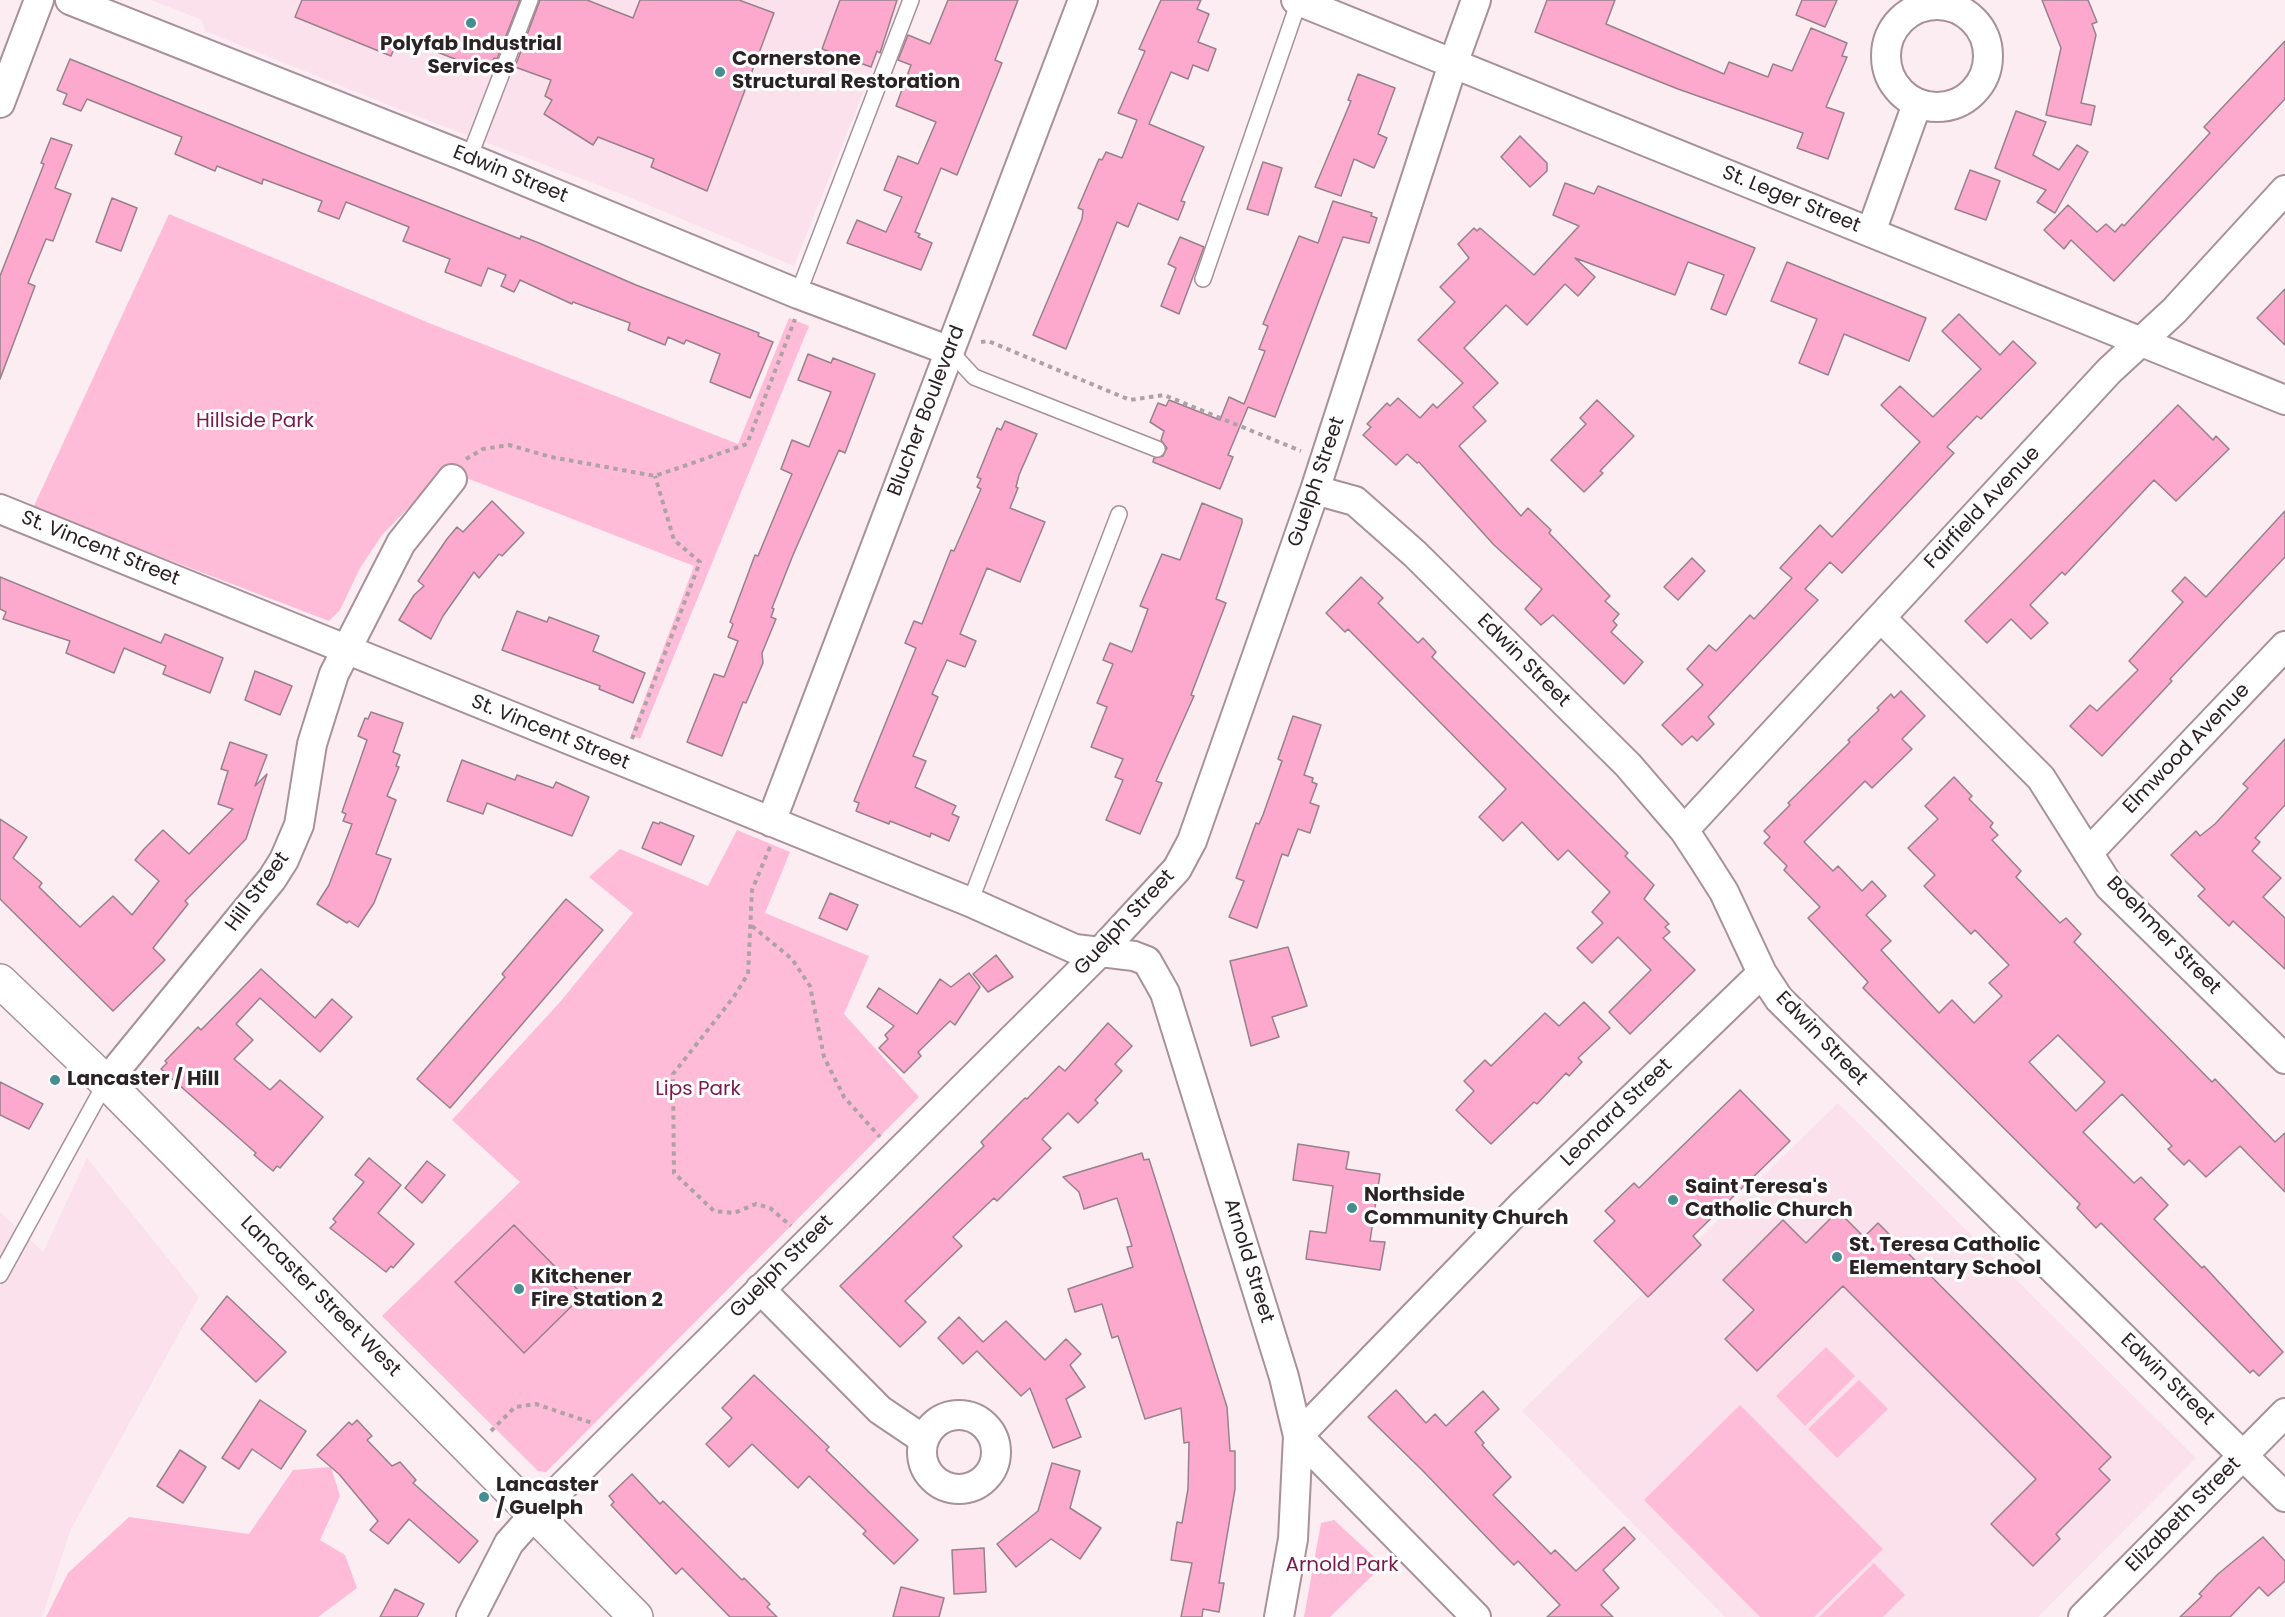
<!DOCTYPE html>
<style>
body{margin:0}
canvas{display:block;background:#fcedf3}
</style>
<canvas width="2285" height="1617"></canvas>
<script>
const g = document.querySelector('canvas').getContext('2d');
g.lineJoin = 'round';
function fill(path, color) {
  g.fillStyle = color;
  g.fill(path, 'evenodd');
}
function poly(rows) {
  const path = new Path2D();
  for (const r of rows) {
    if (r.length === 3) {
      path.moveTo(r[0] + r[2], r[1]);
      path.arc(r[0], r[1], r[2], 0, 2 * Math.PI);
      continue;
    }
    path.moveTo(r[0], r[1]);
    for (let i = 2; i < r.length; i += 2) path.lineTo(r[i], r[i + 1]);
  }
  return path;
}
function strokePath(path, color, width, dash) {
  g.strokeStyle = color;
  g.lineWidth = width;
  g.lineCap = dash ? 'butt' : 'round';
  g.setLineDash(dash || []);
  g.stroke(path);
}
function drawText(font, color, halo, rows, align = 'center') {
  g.font = font + ' Poppins,sans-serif';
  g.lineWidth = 6;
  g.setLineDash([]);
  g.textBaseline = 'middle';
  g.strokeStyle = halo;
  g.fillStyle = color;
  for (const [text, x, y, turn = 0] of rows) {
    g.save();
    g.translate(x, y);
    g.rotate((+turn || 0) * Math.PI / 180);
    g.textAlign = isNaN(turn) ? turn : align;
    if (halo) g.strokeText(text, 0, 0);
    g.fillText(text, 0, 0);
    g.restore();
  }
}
fill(poly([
 [151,0,900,0,794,266,624,195,396,108,205,31,202,20],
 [1838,1103,2196,1458,2038,1617,1725,1617,1522,1411],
 [87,1158,199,1297,71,1529,42,1617,0,1617,0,1212,43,1252]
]), '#fbe1eb');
fill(poly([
 [169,214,429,323,738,444,789,318,809,326,640,739,631,735,694,566,477,482,445,470,382,535,360,568,340,610,329,621,33,508],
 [737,830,790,852,765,913,869,956,844,1014,919,1097,546,1472,538,1471,382,1316,520,1182,452,1120,560,1002,633,913,589,877,620,849,708,886],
 [1826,1347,1855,1376,1805,1426,1776,1396],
 [1859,1380,1888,1409,1837,1458,1808,1429],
 [1740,1405,1883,1549,1814,1617,1760,1617,1644,1500],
 [331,1467,340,1496,320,1540,345,1555,357,1588,318,1617,46,1617,68,1573,129,1517,249,1534,293,1470],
 [1334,1520,1383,1565,1330,1617,1304,1617,1321,1523],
 [1874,1563,1905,1595,1883,1617,1819,1617]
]), '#ffbcd8');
const building = poly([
 [302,0,520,0,497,59,494,58,488,72,399,37,391,56,295,17,302,0],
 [540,0,587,0,633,18,640,0,739,0,774,13,707,191,651,167,654,159,598,137,593,145,544,114,552,100,545,96,551,80,515,67,540,0],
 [840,0,897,0,880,53,877,51,871,67,822,49,840,0],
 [948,0,1018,0,995,60,1002,63,957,175,941,168,915,232,920,234,918,237,932,243,921,270,847,243,857,220,886,232,902,197,884,190,898,156,918,164,936,122,896,106,911,65,898,60,908,35,930,44,948,0],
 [1161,0,1201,0,1197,9,1209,14,1198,42,1216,49,1208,71,1193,65,1188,79,1171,72,1149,124,1204,147,1181,201,1185,202,1178,220,1138,203,1128,227,1117,222,1066,349,1033,335,1082,219,1083,210,1078,208,1099,159,1102,160,1106,152,1122,158,1137,120,1118,113,1145,51,1139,49,1161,0],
 [1547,0,1615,0,1606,24,1724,74,1729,62,1768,77,1773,64,1792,71,1811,28,1847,43,1842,56,1847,57,1826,107,1844,113,1828,159,1797,148,1803,133,1678,89,1535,32,1547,0],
 [1802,0,1837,0,1825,27,1796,15,1802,0],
 [2042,0,2088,0,2097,22,2092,24,2096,35,2081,103,2095,106,2091,125,2046,115,2061,48,2042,0],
 [2285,41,2285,99,2114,281,2071,240,2064,249,2044,230,2068,205,2097,232,2106,224,2115,232,2122,224,2124,226,2210,133,2204,127,2285,41],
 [70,59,304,154,520,239,521,236,539,243,636,285,759,333,758,336,773,342,750,398,710,382,720,354,686,340,684,344,668,337,665,345,628,330,630,323,573,302,572,304,520,280,514,292,501,286,506,275,488,268,481,286,445,272,450,259,403,241,409,227,346,202,339,219,318,211,322,201,263,179,262,184,217,166,215,171,175,154,182,137,87,99,81,111,63,104,67,94,57,90,70,59],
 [1358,74,1395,88,1378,134,1387,138,1374,168,1354,159,1341,196,1315,187,1351,101,1348,100,1358,74],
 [2016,111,2046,122,2033,155,2059,170,2077,145,2088,152,2055,213,2037,202,2046,190,1995,168,2016,111],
 [1520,136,1547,163,1547,171,1530,187,1501,157,1520,136],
 [51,138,72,145,55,188,71,194,53,241,46,239,28,283,35,286,0,379,0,276,44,164,41,163,51,138],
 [1263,162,1282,168,1268,215,1247,209,1263,162],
 [1970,170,2000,181,1986,220,1955,209,1970,170],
 [1565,183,1594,194,1598,186,1755,248,1726,315,1711,309,1724,275,1688,262,1675,295,1575,258,1595,277,1578,296,1565,284,1527,325,1506,305,1464,348,1498,383,1473,407,1486,421,1459,446,1521,516,1528,508,1551,530,1549,533,1610,596,1605,601,1619,614,1613,621,1617,625,1611,632,1643,662,1624,684,1553,615,1541,625,1525,609,1542,589,1494,545,1419,462,1417,463,1407,454,1396,465,1363,435,1371,427,1367,424,1387,403,1390,406,1398,398,1420,418,1433,404,1437,408,1463,383,1418,340,1455,302,1440,287,1469,258,1458,244,1474,228,1477,231,1480,228,1534,275,1579,226,1553,215,1565,183],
 [112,198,137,208,121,251,96,242,112,198],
 [1333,201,1372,213,1371,216,1377,218,1369,243,1343,237,1275,417,1248,407,1228,455,1233,457,1220,489,1153,462,1154,458,1163,456,1167,448,1161,440,1164,431,1150,422,1158,403,1166,406,1169,400,1220,420,1229,397,1244,404,1265,351,1259,349,1268,326,1263,324,1299,236,1318,243,1333,201],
 [1180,237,1204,247,1179,314,1161,306,1176,268,1168,264,1180,237],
 [1787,262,1926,318,1909,361,1844,334,1828,375,1799,363,1817,319,1771,301,1787,262],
 [2285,289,2285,345,2257,318,2285,289],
 [1959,314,2000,355,2013,341,2036,363,1981,419,1977,416,1947,447,1954,453,1842,573,1830,562,1805,589,1818,600,1708,717,1714,724,1697,741,1692,736,1682,745,1662,725,1703,685,1687,669,1709,645,1716,651,1750,615,1754,619,1792,578,1780,568,1820,525,1832,537,1920,442,1881,405,1900,386,1933,417,1981,369,1942,331,1959,314],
 [808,354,831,363,833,358,875,374,845,453,839,450,793,555,772,608,774,609,771,617,776,619,762,653,763,663,746,703,743,702,722,756,687,742,714,674,724,677,738,641,728,637,733,624,730,622,755,555,758,556,792,474,781,469,792,440,809,447,831,392,798,380,808,354],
 [1597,400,1634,436,1600,471,1603,473,1584,492,1551,460,1586,424,1580,418,1597,400],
 [2178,405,2213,440,2216,436,2229,449,2176,501,2154,480,2065,575,2062,572,2030,605,2048,623,2031,639,2011,619,1987,643,1965,621,2178,405],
 [1005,421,1037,434,1019,475,1016,487,1018,488,1010,508,1045,522,1020,582,987,568,960,634,976,641,965,667,947,660,932,694,938,697,913,756,926,761,915,787,956,806,952,814,959,817,949,841,931,833,930,837,890,821,889,824,856,811,859,803,854,801,916,648,905,643,914,621,922,624,951,550,954,551,981,489,977,487,981,479,977,477,997,428,1001,430,1005,421],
 [492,501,524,533,502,556,499,554,479,578,474,572,443,616,431,639,399,620,414,595,424,586,418,581,447,539,457,527,463,532,492,501],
 [1202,503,1242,519,1242,523,1216,599,1226,603,1191,695,1194,696,1156,781,1162,783,1140,834,1106,820,1123,780,1115,777,1123,759,1091,747,1107,707,1097,703,1113,664,1103,660,1110,643,1132,652,1148,609,1140,606,1162,554,1180,560,1202,503],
 [2285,511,2285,557,2170,679,2172,681,2102,756,2070,726,2090,705,2097,711,2138,670,2129,661,2183,602,2172,591,2185,577,2206,597,2285,511],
 [1692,558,1705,571,1678,600,1664,587,1692,558],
 [0,577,161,643,165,634,223,658,210,693,163,674,166,666,124,648,114,673,66,653,70,641,3,619,6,612,0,609,0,577],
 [1361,577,1383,598,1378,603,1418,643,1423,638,1436,652,1432,657,1628,853,1625,856,1654,885,1644,899,1669,924,1665,927,1670,932,1663,938,1695,970,1630,1034,1609,1012,1651,970,1618,937,1592,963,1577,948,1603,923,1592,912,1610,892,1568,850,1558,860,1522,822,1503,841,1479,817,1506,789,1348,629,1345,632,1326,613,1361,577],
 [517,611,547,622,549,617,599,636,593,651,645,673,633,703,599,689,600,686,502,650,517,611],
 [255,671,292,686,280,715,245,700,255,671],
 [1901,691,1925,716,1902,739,1912,749,1872,788,1865,781,1804,842,1833,871,1838,866,1862,891,1872,881,1886,896,1866,915,1891,941,1881,950,1939,1013,1952,1000,1974,1023,2002,996,1989,983,2009,965,1975,930,1971,934,1924,886,1935,875,1908,848,1938,819,1925,806,1954,777,1972,796,1969,799,1993,823,1990,827,1998,835,1992,840,2021,871,2016,877,2060,923,2066,918,2081,934,2074,942,2208,1078,2212,1082,2215,1079,2275,1142,2285,1133,2285,1192,2240,1146,2206,1177,2189,1160,2184,1165,2168,1149,2172,1146,2122,1094,2083,1132,2134,1183,2141,1177,2168,1205,2154,1219,2202,1268,2204,1266,2283,1352,2259,1376,2253,1370,2250,1373,2101,1223,2096,1228,2077,1208,2080,1204,1863,988,1868,982,1808,918,1820,907,1784,870,1787,866,1764,843,1770,837,1764,831,1790,805,1788,803,1850,742,1848,740,1879,710,1877,708,1891,694,1894,698,1901,691],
 [2058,1035,2105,1082,2076,1111,2029,1062,2058,1035],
 [371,712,403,723,393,752,400,755,396,766,399,767,387,796,396,800,376,854,391,859,374,903,358,927,349,921,347,923,317,904,329,885,352,824,343,821,346,814,342,812,367,740,358,736,365,718,368,719,371,712],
 [1293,716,1321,725,1304,775,1313,778,1312,782,1317,784,1310,803,1319,806,1310,833,1298,829,1288,856,1282,854,1257,928,1229,917,1244,881,1236,878,1256,823,1259,824,1263,815,1282,761,1278,759,1293,716],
 [2285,739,2285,805,2255,838,2260,842,2252,851,2281,878,2263,897,2285,918,2285,969,2233,921,2229,926,2198,896,2205,889,2171,855,2196,831,2200,836,2215,824,2248,788,2243,784,2285,739],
 [230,742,267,755,255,786,267,774,246,839,185,901,188,904,153,948,165,960,113,1011,0,899,0,819,27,837,13,858,42,883,39,887,80,927,113,896,132,915,159,881,135,860,144,849,163,830,189,854,233,809,218,804,228,771,221,769,230,742],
 [462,760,515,780,517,775,553,788,556,782,589,797,572,836,487,803,483,814,447,801,462,760],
 [653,822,659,824,660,822,694,836,681,865,642,848,653,822],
 [830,893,858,905,847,930,819,918,830,893],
 [566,899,603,930,450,1108,417,1079,505,977,502,974,566,899],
 [1288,947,1307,1006,1272,1017,1279,1037,1251,1046,1230,961,1288,947],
 [996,955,1013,977,988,992,973,974,996,955],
 [261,969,315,1018,332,999,352,1017,320,1052,260,998,236,1024,253,1040,234,1059,270,1090,280,1080,323,1117,280,1168,277,1166,273,1171,254,1155,256,1153,161,1069,167,1063,165,1061,198,1027,201,1030,261,969],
 [969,973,980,987,955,1025,950,1021,918,1052,921,1056,904,1073,879,1048,888,1039,885,1035,894,1026,867,1007,879,988,917,1014,940,979,951,987,969,973],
 [1584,1002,1610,1028,1578,1058,1582,1062,1569,1076,1566,1073,1537,1104,1534,1102,1491,1144,1456,1110,1474,1091,1464,1081,1485,1060,1491,1066,1545,1013,1559,1026,1584,1002],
 [1108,1023,1132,1046,1115,1064,1122,1071,1095,1100,1098,1103,1078,1123,1068,1113,1042,1139,1051,1148,997,1201,994,1198,953,1237,962,1246,905,1301,926,1322,900,1347,840,1286,984,1146,981,1142,1025,1098,1027,1099,1059,1066,1065,1071,1108,1023],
 [0,1082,43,1104,29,1129,0,1115,0,1082],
 [1740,1090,1790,1141,1693,1236,1701,1245,1648,1297,1594,1241,1615,1221,1605,1211,1634,1183,1639,1188,1740,1090],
 [1298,1144,1349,1152,1346,1169,1380,1174,1370,1241,1385,1242,1380,1270,1306,1259,1310,1231,1326,1233,1333,1186,1293,1180,1298,1144],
 [1142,1153,1144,1160,1149,1159,1227,1407,1230,1451,1235,1451,1235,1489,1219,1583,1224,1583,1219,1612,1203,1609,1202,1617,1181,1617,1192,1563,1171,1560,1177,1522,1182,1523,1188,1489,1189,1442,1184,1443,1181,1408,1145,1419,1118,1336,1112,1338,1102,1304,1075,1312,1068,1289,1133,1267,1127,1247,1132,1246,1117,1198,1084,1209,1079,1192,1063,1177,1142,1153],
 [369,1158,401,1185,378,1213,414,1244,393,1268,391,1266,386,1272,330,1228,336,1222,333,1219,364,1182,355,1175,369,1158],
 [427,1161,445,1175,422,1203,405,1188,427,1161],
 [1838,1211,1864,1237,1878,1223,2111,1457,2099,1469,2110,1480,2056,1534,2060,1539,2033,1566,1991,1524,2036,1479,1843,1286,1757,1371,1725,1339,1754,1310,1723,1280,1783,1220,1806,1243,1838,1211],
 [514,1225,583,1295,524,1353,455,1282,514,1225],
 [227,1296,286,1352,256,1382,201,1329,227,1296],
 [959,1317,983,1342,1006,1321,1045,1360,1066,1339,1081,1354,1070,1365,1085,1387,1066,1399,1081,1437,1053,1448,1030,1388,1021,1396,977,1351,963,1364,938,1338,959,1317],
 [754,1375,829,1447,826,1450,918,1540,894,1564,863,1534,866,1531,809,1476,798,1488,752,1444,729,1467,706,1444,732,1418,722,1408,754,1375],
 [1396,1390,1426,1423,1435,1414,1446,1426,1483,1391,1499,1409,1475,1432,1484,1443,1482,1445,1511,1477,1493,1495,1551,1554,1555,1550,1576,1571,1624,1527,1635,1539,1603,1570,1619,1588,1601,1605,1613,1617,1547,1617,1560,1605,1518,1561,1514,1565,1499,1550,1423,1471,1368,1417,1396,1390],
 [260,1400,306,1431,281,1469,252,1449,239,1469,222,1458,260,1400],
 [357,1420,372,1436,367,1440,392,1466,400,1462,416,1480,413,1483,478,1541,459,1563,409,1519,388,1544,370,1530,378,1521,339,1474,317,1455,349,1422,352,1425,357,1420],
 [180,1450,206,1467,183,1503,157,1486,180,1450],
 [1052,1463,1080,1471,1070,1508,1101,1528,1080,1559,1051,1539,1016,1567,997,1544,1038,1511,1052,1463],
 [632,1474,660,1504,663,1501,742,1580,744,1578,770,1604,767,1607,777,1617,730,1617,682,1568,676,1574,611,1505,614,1502,609,1496,632,1474],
 [2263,1537,2285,1561,2285,1581,2268,1596,2259,1587,2230,1617,2180,1617,2202,1596,2199,1594,2218,1574,2263,1537],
 [984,1548,986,1592,954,1594,952,1550,984,1548],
 [901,1587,944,1598,939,1617,893,1617,901,1587],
 [395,1589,424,1604,417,1617,380,1617,395,1589]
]);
fill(building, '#fda9ce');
strokePath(building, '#97818a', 1.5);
const service = poly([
 [469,158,530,0],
 [1203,279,1299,1],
 [798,294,911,0],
 [950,351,974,377,1157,449],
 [970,902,1119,514],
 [0,1275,106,1082]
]);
const minor = poly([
 [70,0,469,158,798,294,950,351],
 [1296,0,2285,400],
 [1937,56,51],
 [0,103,39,0],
 [1871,232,1917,104],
 [1315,490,1355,501,1415,554,1628,765,1684,830,1703,859,1724,892,1762,973,1779,999,2285,1497],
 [0,509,970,902,1075,949,1134,956,1147,961,1165,993,1284,1377,1298,1436,1293,1539,1279,1617],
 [1882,619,2041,778,2109,886,2285,1059],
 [771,822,1083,0],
 [1684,830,2109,371,2174,311,2285,190],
 [2088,853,2285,646],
 [106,1082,272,879,284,860,299,825,312,744,334,674,401,543,452,479],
 [760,1289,880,1410,923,1439],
 [959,1452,37],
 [471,1617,509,1543,534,1515,1101,951,1177,869,1192,841,1315,490,1453,64,1476,0],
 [1476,1617,1298,1436,1523,1204,1762,973],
 [2083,1617,2285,1413]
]);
const secondary = poly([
 [0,981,106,1082,636,1617]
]);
strokePath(service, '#a8919a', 18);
strokePath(minor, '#a8919a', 32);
strokePath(secondary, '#a8919a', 36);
strokePath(poly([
 [981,342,988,341,1130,400,1164,395,1301,451],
 [466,459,483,449,509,445,551,457,655,476,747,444,795,319],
 [632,739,700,562,674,540,655,476],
 [770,847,752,890,748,974,733,998,673,1074,674,1173,714,1211,734,1213,756,1204,770,1208,791,1226],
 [752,926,792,959,810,986,824,1057,844,1097,880,1137],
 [491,1431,515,1407,536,1404,592,1423]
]), '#afa2a7', 4, [4.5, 4.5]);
strokePath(service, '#fff', 15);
strokePath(minor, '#fff', 28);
strokePath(secondary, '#fff', 33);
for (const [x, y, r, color] of [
 [471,23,6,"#458d91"],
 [720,72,6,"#458d91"],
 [55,1080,6,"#458d91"],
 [1673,1200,6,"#458d91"],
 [1352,1208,6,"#458d91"],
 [1837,1257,6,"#458d91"],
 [519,1289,6,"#458d91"],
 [484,1497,6,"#458d91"]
]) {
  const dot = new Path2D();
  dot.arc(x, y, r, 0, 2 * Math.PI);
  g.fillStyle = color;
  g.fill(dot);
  strokePath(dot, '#fff', 2);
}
drawText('bold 20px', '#2b2225', '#fff', [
 ["Polyfab Industrial",471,45,"center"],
 ["Services",471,68,"center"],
 ["Cornerstone",732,60],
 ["Structural Restoration",732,83],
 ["Lancaster / Hill",67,1080],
 ["Saint Teresa's",1685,1188],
 ["Catholic Church",1685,1211],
 ["Northside",1364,1196],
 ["Community Church",1364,1219],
 ["St. Teresa Catholic",1849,1246],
 ["Elementary School",1849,1269],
 ["Kitchener",531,1278],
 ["Fire Station 2",531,1301],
 ["Lancaster",496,1486],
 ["/ Guelph",496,1509]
], 'left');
drawText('20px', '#2b2225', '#fff', [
 ["Edwin Street",510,175,22],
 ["St. Leger Street",1791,200,22],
 ["Blucher Boulevard",927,411,-69],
 ["Guelph Street",1317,482,-71],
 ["Fairfield Avenue",1983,508,-47],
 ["St. Vincent Street",100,549,22],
 ["Edwin Street",1523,661,45],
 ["St. Vincent Street",550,733,22],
 ["Elmwood Avenue",2187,749,-46],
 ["Hill Street",258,892,-54],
 ["Guelph Street",1125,923,-47],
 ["Boehmer Street",2163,936,46],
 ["Edwin Street",1821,1039,46],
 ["Leonard Street",1617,1113,-44],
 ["Arnold Street",1248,1261,73],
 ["Guelph Street",782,1267,-45],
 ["Lancaster Street West",320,1297,45],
 ["Edwin Street",2167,1380,44],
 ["Elizabeth Street",2184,1515,-45]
]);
drawText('20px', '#791a4e', '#fff', [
 ["Hillside Park",255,422],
 ["Lips Park",698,1090],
 ["Arnold Park",1342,1566]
]);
</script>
